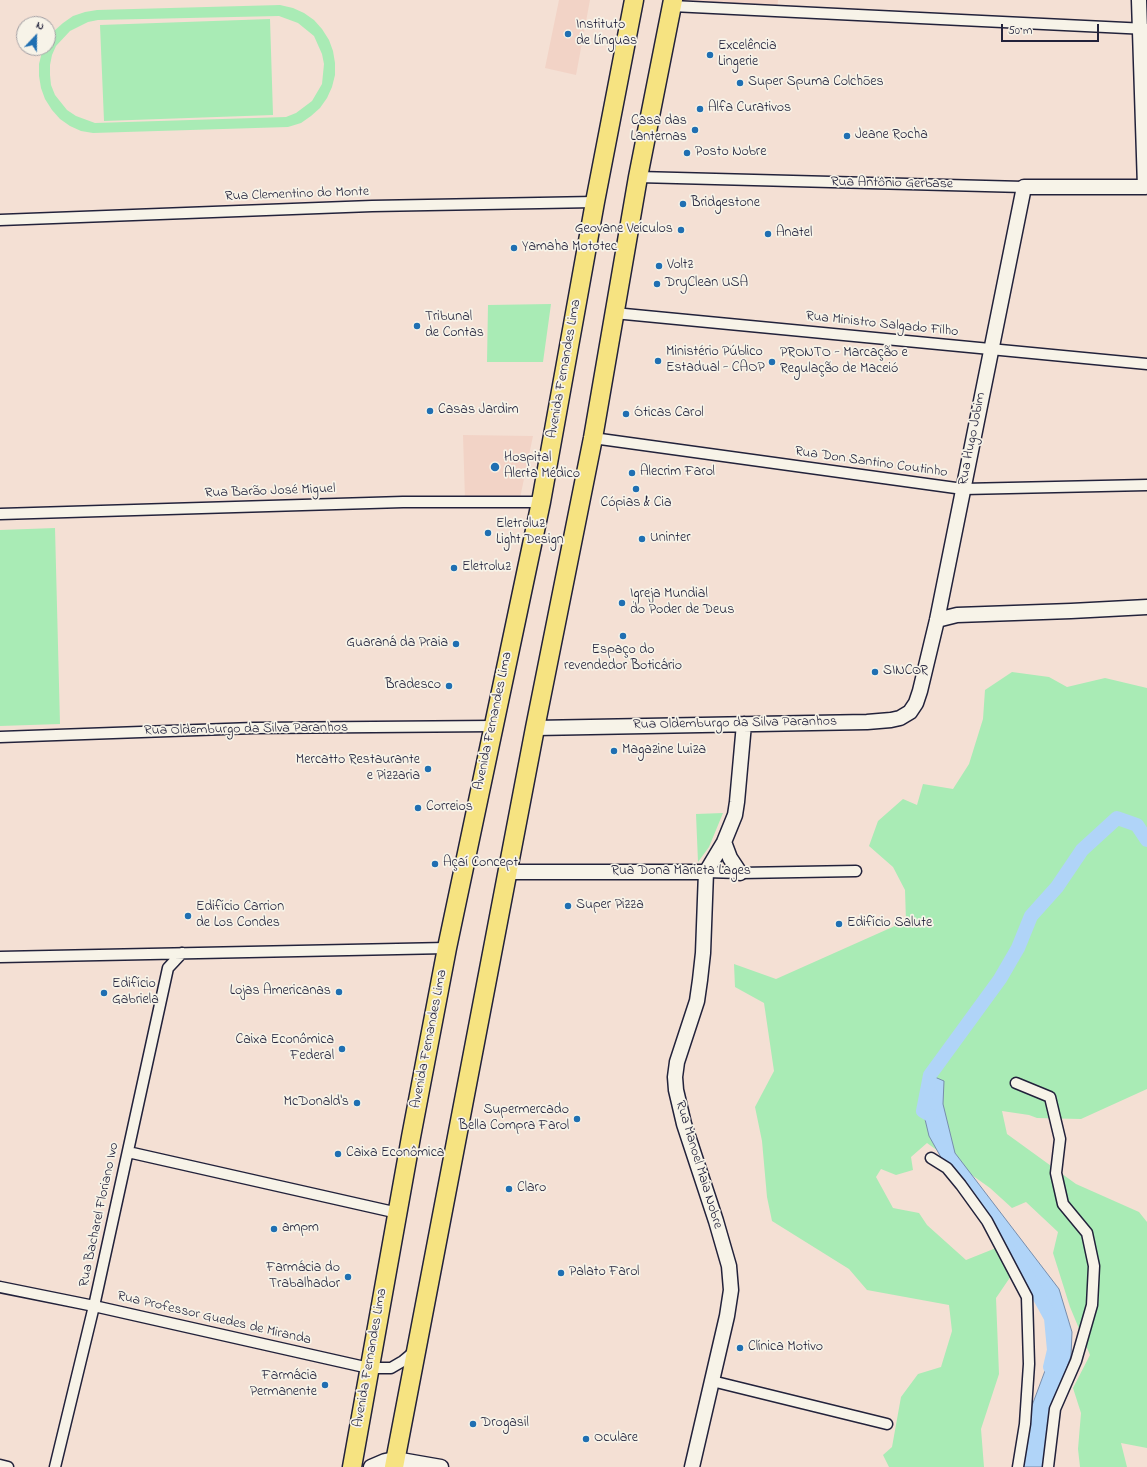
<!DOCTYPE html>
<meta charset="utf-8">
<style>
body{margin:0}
#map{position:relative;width:1147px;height:1467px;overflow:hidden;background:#f4e0d4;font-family:"Indie Flower",sans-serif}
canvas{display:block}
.north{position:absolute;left:16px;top:16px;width:40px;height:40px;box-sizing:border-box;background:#f7f3e8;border:1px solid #a29fa3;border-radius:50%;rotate:22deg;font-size:11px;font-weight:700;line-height:16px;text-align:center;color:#22223b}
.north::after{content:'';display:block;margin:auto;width:14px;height:18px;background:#1f6fb2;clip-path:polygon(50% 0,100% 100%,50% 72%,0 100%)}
.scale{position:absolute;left:1001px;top:24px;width:98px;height:18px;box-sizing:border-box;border:2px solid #22223b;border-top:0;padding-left:5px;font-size:12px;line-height:14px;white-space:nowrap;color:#22223b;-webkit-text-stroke:3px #f7f3e8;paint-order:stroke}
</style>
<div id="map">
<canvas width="1147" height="1467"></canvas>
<div class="north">N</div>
<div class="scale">50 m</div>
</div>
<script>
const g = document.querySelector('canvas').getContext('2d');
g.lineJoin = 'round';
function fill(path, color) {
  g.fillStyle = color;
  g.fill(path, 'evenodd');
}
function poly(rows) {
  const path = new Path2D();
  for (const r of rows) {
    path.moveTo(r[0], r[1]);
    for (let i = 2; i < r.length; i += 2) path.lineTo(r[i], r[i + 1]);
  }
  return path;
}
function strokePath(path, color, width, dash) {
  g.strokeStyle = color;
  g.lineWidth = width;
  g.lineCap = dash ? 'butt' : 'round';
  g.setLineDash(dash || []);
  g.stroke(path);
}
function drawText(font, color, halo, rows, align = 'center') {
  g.font = font + ' "Indie Flower",sans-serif';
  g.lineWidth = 3.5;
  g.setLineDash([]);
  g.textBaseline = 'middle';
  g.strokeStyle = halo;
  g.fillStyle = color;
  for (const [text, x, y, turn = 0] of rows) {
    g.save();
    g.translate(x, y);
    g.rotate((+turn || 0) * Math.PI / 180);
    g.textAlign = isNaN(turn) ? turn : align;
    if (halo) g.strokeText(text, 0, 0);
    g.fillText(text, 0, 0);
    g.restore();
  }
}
fill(poly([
 [559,0,590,0,576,75,545,68],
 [680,0,778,0,777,11,681,5],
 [463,435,533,436,520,498,465,499]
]), '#f2d3c6');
fill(poly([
 [280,5,293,8,304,13,314,20,322,29,329,40,333,51,335,63,335,75,332,87,327,98,320,108,311,116,301,123,288,127,93,133,81,131,70,126,60,119,52,110,45,99,41,88,39,76,39,64,42,52,44,48,48,48,48,39,54,31,63,23,73,16,85,12,97,10],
 [279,16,298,23,314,36,322,54,324,64,322,84,312,101,296,113,286,117,95,123,76,116,67,110,55,95,51,85,50,75,50,65,52,55,56,46,70,31,88,22,98,20],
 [270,19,273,115,104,121,100,25],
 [551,304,543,362,487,362,488,305],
 [55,528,60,724,0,726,0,530],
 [1012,672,1049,677,1067,687,1105,678,1147,688,1147,1089,1081,1119,1037,1118,1029,1115,1002,1111,1007,1134,1076,1184,1139,1212,1147,1222,1147,1448,1121,1443,1127,1467,1080,1467,1078,1449,1081,1413,1073,1388,1090,1355,1070,1307,1053,1253,1058,1232,1026,1202,1012,1208,990,1188,927,1143,911,1157,913,1170,896,1175,881,1169,876,1177,893,1208,919,1213,927,1225,966,1260,996,1248,1011,1276,996,1298,999,1374,981,1429,984,1467,889,1467,883,1455,892,1447,901,1397,918,1374,941,1367,952,1331,949,1305,867,1290,849,1269,772,1221,767,1197,762,1141,755,1107,774,1071,764,1003,735,987,734,964,776,979,906,921,905,890,893,867,869,846,878,821,903,799,917,805,923,784,953,789,969,764,983,719,985,690],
 [723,813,709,847,698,862,696,814]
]), '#a9ebb5');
const water = poly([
 [930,1075,944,1081,943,1104,955,1153,1059,1289,1072,1332,1071,1356,1057,1395,1044,1467,1021,1467,1030,1411,1049,1360,1054,1350,1050,1318,1029,1278,951,1171,947,1168,929,1136,923,1111,930,1075]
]);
fill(water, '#b0d4f8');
strokePath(water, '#778dac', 1);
strokePath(poly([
 [930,1115,923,1111,930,1075,1000,979,1018,948,1031,916,1057,887,1082,850,1117,818,1137,825,1147,840],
 [997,1235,1029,1278,1051,1318,1054,1350,1050,1367]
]), '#b0d4f8', 14);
const street = poly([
 [672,6,1147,29],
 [638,177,1024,187],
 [0,220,372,206,595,202],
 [614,313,1147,364],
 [593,438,963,489,1147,485],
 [0,514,403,502,541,502],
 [0,737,254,728,493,726],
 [706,872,740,873,856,871],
 [0,957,447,948],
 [1016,1083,1050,1097,1060,1139,1056,1173,1063,1204,1087,1233,1094,1266,1092,1305,1076,1361,1055,1409,1048,1467],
 [128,1152,398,1213],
 [931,1158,947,1168,961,1185,987,1221,1027,1297,1029,1364,1025,1424,1018,1467],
 [0,1287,94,1306,369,1368,391,1368,403,1361,415,1351],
 [712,1381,887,1424],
 [0,1465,8,1467],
 [55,1467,94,1306,168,968,182,953]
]);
const secondary = poly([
 [937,620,957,615,1071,611,1147,607],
 [535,728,867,722,891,720,900,718,910,712,916,703,920,691,937,620,1024,187,1145,187,1139,0],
 [724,842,730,858,740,873],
 [507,872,706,872],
 [371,1467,385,1461,395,1459,441,1467],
 [692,1467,727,1316,731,1290,729,1266,716,1221,684,1124,676,1090,675,1077,677,1062,697,1001,700,980,703,953,706,872,724,842,735,815,737,802,744,724]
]);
const highway = poly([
 [352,1467,411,1137,447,948,541,502,595,202,634,0],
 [394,1467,535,728,593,438,638,177,673,0]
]);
strokePath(street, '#22223b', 13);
strokePath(secondary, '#22223b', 17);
strokePath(highway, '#22223b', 21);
strokePath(street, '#f7f3e8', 10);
strokePath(secondary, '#f7f3e8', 14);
strokePath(highway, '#f6e381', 18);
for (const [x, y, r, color] of [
 [568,34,4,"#1f6fb2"],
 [710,55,4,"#1f6fb2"],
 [740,83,4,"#1f6fb2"],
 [700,109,4,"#1f6fb2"],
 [695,130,4,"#1f6fb2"],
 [847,136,4,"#1f6fb2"],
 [687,153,4,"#1f6fb2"],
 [683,204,4,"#1f6fb2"],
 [681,230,4,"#1f6fb2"],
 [768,234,4,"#1f6fb2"],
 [514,248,4,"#1f6fb2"],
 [659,266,4,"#1f6fb2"],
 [657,284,4,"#1f6fb2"],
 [417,326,4,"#1f6fb2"],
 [658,361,4,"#1f6fb2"],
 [772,362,4,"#1f6fb2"],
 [430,411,4,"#1f6fb2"],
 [626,414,4,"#1f6fb2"],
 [495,467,5,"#1f6fb2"],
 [632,473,4,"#1f6fb2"],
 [636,489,4,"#1f6fb2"],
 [488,533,4,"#1f6fb2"],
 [642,539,4,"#1f6fb2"],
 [454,568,4,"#1f6fb2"],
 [622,603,4,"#1f6fb2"],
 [623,636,4,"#1f6fb2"],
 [456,644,4,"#1f6fb2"],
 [875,672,4,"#1f6fb2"],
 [449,686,4,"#1f6fb2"],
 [614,751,4,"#1f6fb2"],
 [428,769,4,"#1f6fb2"],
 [418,808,4,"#1f6fb2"],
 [435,864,4,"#1f6fb2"],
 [568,906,4,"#1f6fb2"],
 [188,916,4,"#1f6fb2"],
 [839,924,4,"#1f6fb2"],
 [339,992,4,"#1f6fb2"],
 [104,993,4,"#1f6fb2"],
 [342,1049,4,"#1f6fb2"],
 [357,1103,4,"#1f6fb2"],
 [577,1119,4,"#1f6fb2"],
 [338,1154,4,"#1f6fb2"],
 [509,1189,4,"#1f6fb2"],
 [274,1229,4,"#1f6fb2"],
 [561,1273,4,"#1f6fb2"],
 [348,1277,4,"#1f6fb2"],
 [740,1348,4,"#1f6fb2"],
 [325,1385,4,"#1f6fb2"],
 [473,1424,4,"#1f6fb2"],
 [586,1439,4,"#1f6fb2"]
]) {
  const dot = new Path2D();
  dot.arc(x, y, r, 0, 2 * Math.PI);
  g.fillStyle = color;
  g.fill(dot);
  strokePath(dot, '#f7f3e8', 1.5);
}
drawText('14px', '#22223b', '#f7f3e8', [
 ["Instituto",576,26],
 ["de Línguas",576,42],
 ["Excelência",718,47],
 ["Lingerie",718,63],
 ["Super Spuma Colchões",748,83],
 ["Alfa Curativos",708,109],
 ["Casa das",687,122,"right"],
 ["Lanternas",687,138,"right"],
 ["Jeane Rocha",855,136],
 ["Posto Nobre",695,153],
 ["Bridgestone",691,204],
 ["Geovane Veículos",673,230,"right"],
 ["Anatel",776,234],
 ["Yamaha Mototec",522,248],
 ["Voltz",667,266],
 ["DryClean USA",665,284],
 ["Tribunal",425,318],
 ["de Contas",425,334],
 ["Ministério Público",666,353],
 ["Estadual - CAOP",666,369],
 ["PRONTO - Marcação e",780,354],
 ["Regulação de Maceió",780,370],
 ["Casas Jardim",438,411],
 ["Óticas Carol",634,414],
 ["Hospital",504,459],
 ["Alerta Médico",504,475],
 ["Alecrim Farol",640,473],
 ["Cópias & Cia",636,504,"center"],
 ["Eletroluz",496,525],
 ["Light Design",496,541],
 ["Uninter",650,539],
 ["Eletroluz",462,568],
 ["Igreja Mundial",630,595],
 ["do Poder de Deus",630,611],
 ["Guaraná da Praia",448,644,"right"],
 ["Espaço do",623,651,"center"],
 ["revendedor Boticário",623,667,"center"],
 ["SINCOR",883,672],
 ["Bradesco",441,686,"right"],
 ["Magazine Luiza",622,751],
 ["Mercatto Restaurante",420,761,"right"],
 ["e Pizzaria",420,777,"right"],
 ["Correios",426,808],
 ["Açaí Concept",443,864],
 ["Super Pizza",576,906],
 ["Edifício Carrion",196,908],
 ["de Los Condes",196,924],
 ["Edifício Salute",847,924],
 ["Edifício",112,985],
 ["Gabriela",112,1001],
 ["Lojas Americanas",331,992,"right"],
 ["Caixa Econômica",334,1041,"right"],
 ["Federal",334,1057,"right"],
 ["McDonald's",349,1103,"right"],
 ["Supermercado",569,1111,"right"],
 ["Bella Compra Farol",569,1127,"right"],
 ["Caixa Econômica",346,1154],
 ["Claro",517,1189],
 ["ampm",282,1229],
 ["Farmácia do",340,1269,"right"],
 ["Trabalhador",340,1285,"right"],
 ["Palato Farol",569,1273],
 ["Clínica Motivo",748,1348],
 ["Farmácia",317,1377,"right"],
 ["Permanente",317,1393,"right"],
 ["Drogasil",481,1424],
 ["Oculare",594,1439]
], 'left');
drawText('14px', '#22223b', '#f7f3e8', [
 ["Rua Antônio Gerbase",892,184,1],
 ["Rua Clementino do Monte",297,195,-2],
 ["Rua Ministro Salgado Filho",882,325,6],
 ["Avenida Fernandes Lima",565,369,-80],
 ["Rua Hugo Jobim",973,439,-79],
 ["Rua Don Santino Coutinho",871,463,8],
 ["Rua Barão José Miguel",270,492,-2],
 ["Avenida Fernandes Lima",494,721,-78],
 ["Rua Oldemburgo da Silva Paranhos",735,724,-1],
 ["Rua Oldemburgo da Silva Paranhos",246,730,-1],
 ["Rua Dona Marieta Lages",681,872],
 ["Avenida Fernandes Lima",430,1039,-79],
 ["Rua Manoel Maia Nobre",698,1165,73],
 ["Rua Bacharel Floriano Ivo",100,1215,-78],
 ["Rua Professor Guedes de Miranda",214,1319,13],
 ["Avenida Fernandes Lima",371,1358,-80]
]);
</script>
